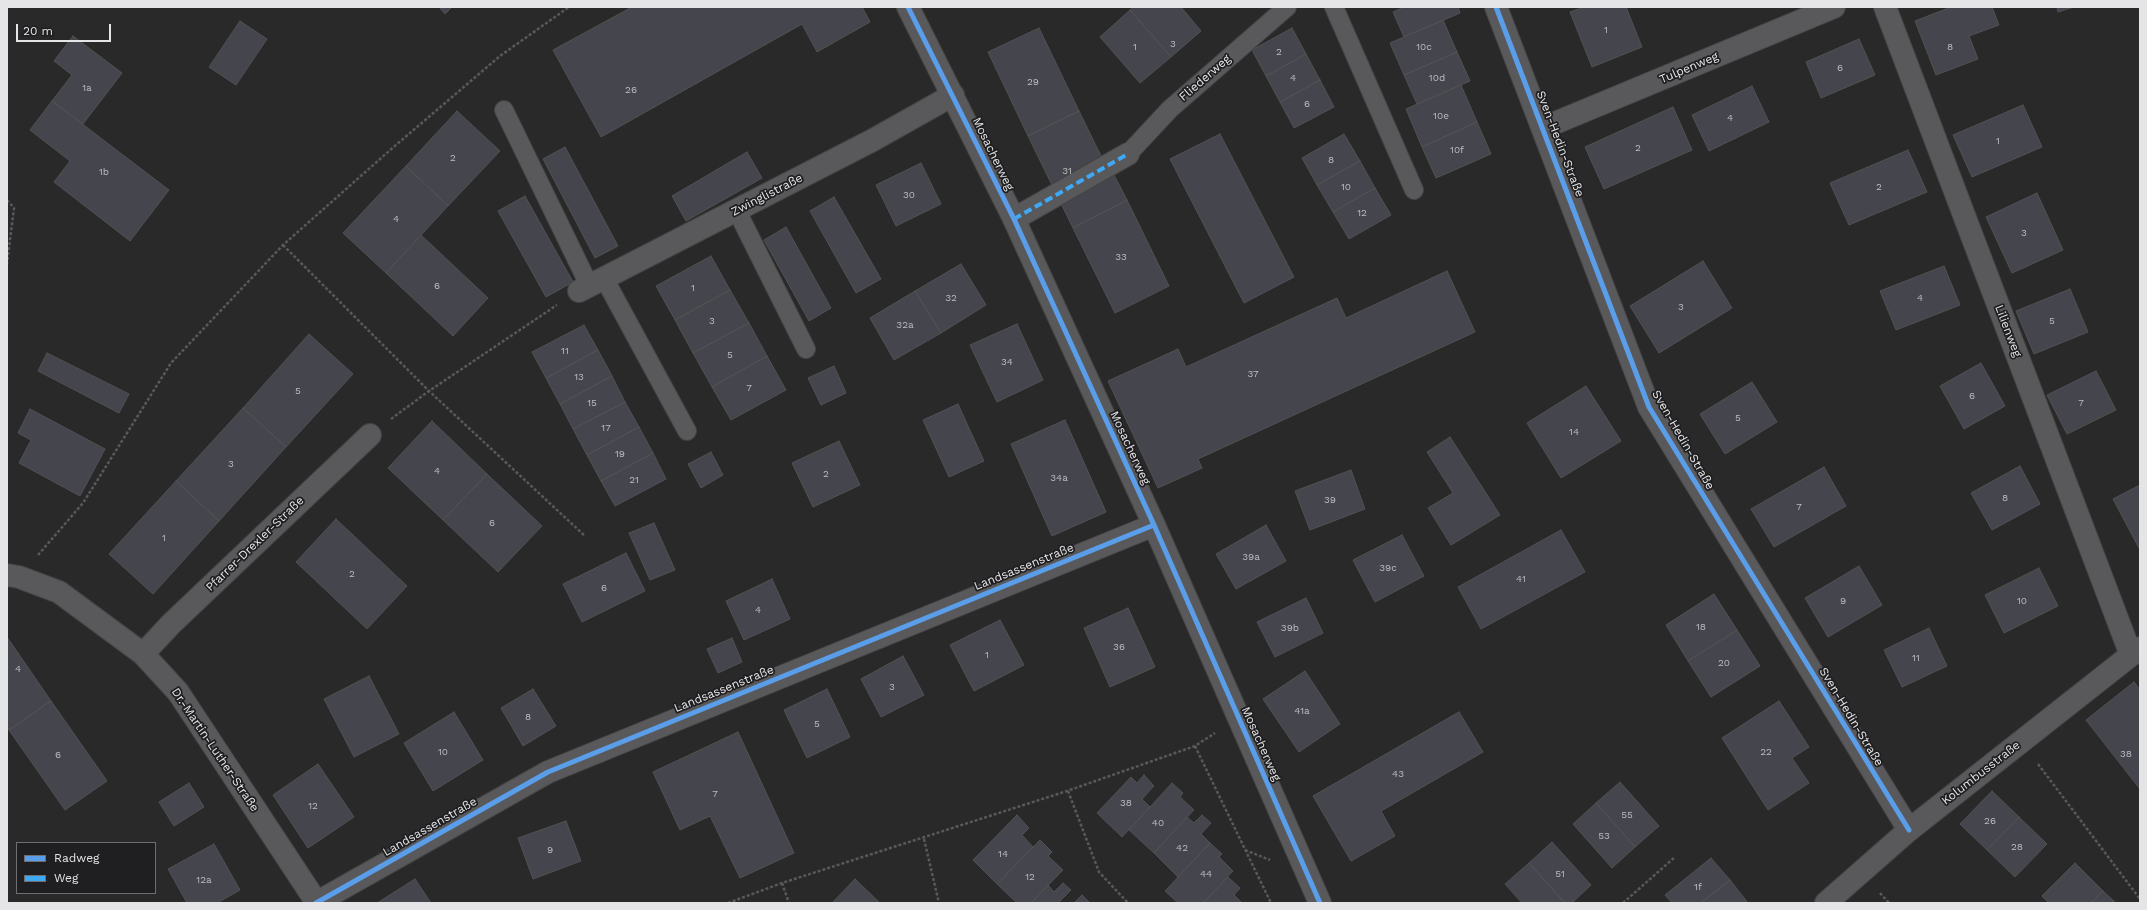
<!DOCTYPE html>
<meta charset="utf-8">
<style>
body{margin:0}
#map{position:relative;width:2147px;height:910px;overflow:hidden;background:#29292a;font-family:"Work Sans",sans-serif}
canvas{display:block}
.frame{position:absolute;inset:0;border:8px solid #e5e4e6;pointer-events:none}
.legend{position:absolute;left:16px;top:842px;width:140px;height:52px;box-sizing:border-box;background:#1f1e21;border:1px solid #6e6d70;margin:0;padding:5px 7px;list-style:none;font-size:12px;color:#e5e4e6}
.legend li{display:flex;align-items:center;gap:8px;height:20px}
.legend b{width:20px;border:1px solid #6e6d70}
.scale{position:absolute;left:16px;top:24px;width:95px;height:18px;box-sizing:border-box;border:2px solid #e5e4e6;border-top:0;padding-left:5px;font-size:12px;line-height:14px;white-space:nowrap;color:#e5e4e6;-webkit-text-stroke:3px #1f1e21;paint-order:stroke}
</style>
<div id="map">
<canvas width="2147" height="910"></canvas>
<div class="frame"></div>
<ul class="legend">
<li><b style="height:5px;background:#5a9eea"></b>Radweg</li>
<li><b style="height:5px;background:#3fa9f5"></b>Weg</li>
</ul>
<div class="scale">20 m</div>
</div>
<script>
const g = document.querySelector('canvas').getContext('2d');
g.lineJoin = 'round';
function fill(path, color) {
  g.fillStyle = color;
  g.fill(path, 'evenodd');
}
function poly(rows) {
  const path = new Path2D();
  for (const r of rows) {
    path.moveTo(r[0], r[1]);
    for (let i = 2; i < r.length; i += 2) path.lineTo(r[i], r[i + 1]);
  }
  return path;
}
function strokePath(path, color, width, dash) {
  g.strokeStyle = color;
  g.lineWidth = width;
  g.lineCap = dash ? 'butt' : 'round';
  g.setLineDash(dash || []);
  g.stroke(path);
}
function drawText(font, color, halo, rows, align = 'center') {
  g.font = font + ' "Work Sans",sans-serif';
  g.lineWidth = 3.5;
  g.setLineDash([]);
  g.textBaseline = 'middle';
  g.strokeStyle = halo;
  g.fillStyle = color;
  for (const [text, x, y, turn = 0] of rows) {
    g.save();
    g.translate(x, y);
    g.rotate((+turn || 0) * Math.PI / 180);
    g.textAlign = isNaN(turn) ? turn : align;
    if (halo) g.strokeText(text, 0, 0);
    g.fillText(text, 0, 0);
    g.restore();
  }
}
const building = poly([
 [439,7,452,7,445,14,439,7],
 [632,7,862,7,870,22,817,52,802,24,601,137,553,50,632,7],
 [1134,7,1181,7,1201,31,1171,57,1130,10,1134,7],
 [1404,7,1458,7,1460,13,1404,37,1393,12,1404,7],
 [1584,7,1626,7,1642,47,1592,67,1570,12,1584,7],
 [1951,7,1992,7,1999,25,1969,36,1978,59,1936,75,1915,21,1951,7],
 [2057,7,2074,7,2058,12,2057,7],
 [1130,10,1171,57,1140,83,1100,37,1130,10],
 [1443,20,1457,52,1404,75,1390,43,1443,20],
 [240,21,267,39,236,85,209,67,240,21],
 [1039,28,1079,111,1028,136,988,52,1039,28],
 [1292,28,1306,54,1266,76,1252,50,1292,28],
 [73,36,122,73,83,124,52,101,72,75,54,61,73,36],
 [1859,39,1875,75,1821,98,1806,62,1859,39],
 [1457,52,1470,81,1417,104,1404,75,1457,52],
 [1306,54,1320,80,1280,102,1266,76,1306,54],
 [1320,80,1334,107,1294,128,1280,102,1320,80],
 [1461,85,1477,122,1422,147,1406,109,1461,85],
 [1752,86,1769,122,1709,151,1692,115,1752,86],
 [52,101,169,190,130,241,54,182,70,161,30,130,52,101],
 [2023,105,2042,147,1972,177,1953,135,2023,105],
 [1673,107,1692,150,1604,189,1585,147,1673,107],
 [457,111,500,151,448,206,406,166,457,111],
 [1079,111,1102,158,1095,184,1114,175,1127,200,1073,228,1028,136,1079,111],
 [1477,122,1491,154,1436,178,1422,147,1477,122],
 [1220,134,1294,277,1244,303,1170,159,1220,134],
 [1344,134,1360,161,1317,185,1302,158,1344,134],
 [565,147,618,246,595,258,543,159,565,147],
 [1908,150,1927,192,1849,225,1830,183,1908,150],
 [747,152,762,178,686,221,672,196,747,152],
 [1360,161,1375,188,1333,212,1317,185,1360,161],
 [921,163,941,204,896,226,876,185,921,163],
 [406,166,448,206,386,273,343,233,406,166],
 [1375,188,1391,215,1349,239,1333,212,1375,188],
 [2037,193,2063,250,2012,273,1986,217,2037,193],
 [525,196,573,282,546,297,498,211,525,196],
 [834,197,881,279,856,293,810,211,834,197],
 [1127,200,1169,286,1115,313,1073,228,1127,200],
 [786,227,831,308,809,321,764,240,786,227],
 [421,235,488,298,453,336,386,273,421,235],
 [711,256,730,290,675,320,656,286,711,256],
 [1703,261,1732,308,1659,353,1630,306,1703,261],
 [961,264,986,305,941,333,915,291,961,264],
 [1944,266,1960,305,1896,330,1880,291,1944,266],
 [1447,271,1475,332,1198,459,1202,468,1158,488,1108,381,1178,349,1186,367,1337,298,1346,318,1447,271],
 [2070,289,2088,332,2034,354,2016,311,2070,289],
 [730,290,749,323,693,353,675,320,730,290],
 [915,291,941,333,894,360,870,318,915,291],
 [749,323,767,356,712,387,693,353,749,323],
 [1017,324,1043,380,997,402,970,345,1017,324],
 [584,325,598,350,546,378,532,352,584,325],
 [309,334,353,374,286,447,243,408,309,334],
 [598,350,612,376,560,404,546,378,598,350],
 [47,353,129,394,119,413,38,371,47,353],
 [767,356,786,390,731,420,712,387,767,356],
 [1981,363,2005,406,1964,429,1940,386,1981,363],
 [834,366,846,393,821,405,808,378,834,366],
 [2096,371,2116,410,2067,434,2047,395,2096,371],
 [612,376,625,402,573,429,560,404,612,376],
 [1752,382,1777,422,1725,454,1700,414,1752,382],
 [1586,386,1621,441,1561,478,1527,423,1586,386],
 [625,402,639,427,587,455,573,429,625,402],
 [958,404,984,461,949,477,923,420,958,404],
 [243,408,286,447,219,521,176,481,243,408],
 [30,409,105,449,80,496,19,463,31,440,18,433,30,409],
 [1065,420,1106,512,1052,536,1011,444,1065,420],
 [432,421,487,474,443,520,388,468,432,421],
 [639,427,653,453,601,481,587,455,639,427],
 [1450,437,1500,515,1451,545,1428,508,1453,493,1427,452,1450,437],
 [839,441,860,485,813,507,792,463,839,441],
 [711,452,723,475,701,488,688,464,711,452],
 [653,453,666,479,615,506,601,481,653,453],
 [2020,466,2040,504,1992,530,1971,493,2020,466],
 [1824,467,1846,506,1774,547,1751,509,1824,467],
 [1351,470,1365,509,1310,530,1295,491,1351,470],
 [487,474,542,526,498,572,443,520,487,474],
 [176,481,219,521,153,594,109,554,176,481],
 [2140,485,2140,550,2113,499,2140,485],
 [336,519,407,586,367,629,296,562,336,519],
 [654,523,675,570,650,580,629,533,654,523],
 [1266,525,1286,561,1236,589,1216,554,1266,525],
 [1561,530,1585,572,1481,629,1458,587,1561,530],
 [1402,535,1424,576,1375,602,1353,560,1402,535],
 [626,553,645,591,582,622,563,584,626,553],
 [1859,566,1882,605,1828,637,1805,598,1859,566],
 [2039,568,2058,606,2004,633,1985,595,2039,568],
 [772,579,790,619,744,640,726,601,772,579],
 [1714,594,1737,630,1688,661,1666,625,1714,594],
 [1306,598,1323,633,1275,657,1257,622,1306,598],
 [1128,608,1155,667,1110,687,1084,628,1128,608],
 [1000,620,1024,665,974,691,950,645,1000,620],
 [1929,628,1947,666,1902,687,1884,650,1929,628],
 [1737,630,1760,666,1711,697,1688,661,1737,630],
 [7,637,51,701,9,730,7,727,7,637],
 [732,638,742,662,718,673,707,649,732,638],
 [903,656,924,695,881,717,861,679,903,656],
 [1305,671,1340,724,1299,752,1263,699,1305,671],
 [369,676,399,734,354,757,324,699,369,676],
 [2134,682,2140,690,2140,789,2086,720,2134,682],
 [533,689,556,726,523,746,501,708,533,689],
 [827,689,850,737,807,758,784,710,827,689],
 [51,701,107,781,65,810,9,730,51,701],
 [1779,701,1809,747,1792,758,1809,783,1768,810,1722,738,1779,701],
 [454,712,483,760,433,791,404,743,454,712],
 [1459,712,1483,752,1381,811,1395,836,1351,861,1313,796,1459,712],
 [738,732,794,853,740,878,710,816,680,830,653,772,738,732],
 [318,764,354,817,308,848,273,795,318,764],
 [1144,775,1154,786,1142,799,1150,807,1122,837,1097,813,1131,777,1137,783,1144,775],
 [1620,782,1659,826,1635,847,1596,803,1620,782],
 [189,783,204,807,174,826,159,802,189,783],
 [1172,783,1183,793,1180,797,1194,810,1154,853,1129,830,1172,783],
 [1992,791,2019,817,1987,850,1960,824,1992,791],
 [1596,803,1635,847,1612,868,1573,824,1596,803],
 [1017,815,1029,828,1022,835,1033,847,997,884,973,860,1017,815],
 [1202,815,1211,823,1201,834,1210,843,1178,877,1154,853,1187,817,1194,823,1202,815],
 [2019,817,2047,844,2015,877,1987,850,2019,817],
 [566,821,581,861,533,879,518,838,566,821],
 [1040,840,1052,852,1048,856,1063,870,1031,903,1017,903,997,884,1040,840],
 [1552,842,1591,885,1572,903,1565,903,1529,863,1552,842],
 [1210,843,1222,854,1219,857,1233,871,1203,903,1178,903,1165,891,1210,843],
 [214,844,240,890,217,903,187,903,168,869,214,844],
 [1711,858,1730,880,1701,903,1672,903,1665,895,1711,858],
 [1529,863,1565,903,1522,903,1505,884,1529,863],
 [2075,863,2103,891,2091,903,2049,903,2042,896,2075,863],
 [1228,877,1240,888,1234,895,1242,903,1203,903,1228,877],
 [415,879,431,903,377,903,415,879],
 [855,879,880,903,832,903,855,879],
 [1730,880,1748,903,1701,903,1730,880],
 [1063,883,1071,890,1058,903,1031,903,1048,885,1054,892,1063,883],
 [2103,891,2116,903,2091,903,2103,891],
 [1082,895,1090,903,1074,903,1082,895]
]);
fill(building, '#44454d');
strokePath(building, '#525253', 1);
const service = poly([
 [1334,7,1414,190],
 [504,110,589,285],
 [1128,154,1170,109,1287,7],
 [737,211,806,349],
 [604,278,687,431]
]);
const pedestrian = poly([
 [1014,219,1128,154]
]);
const minor = poly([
 [1496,7,1649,407,1909,830],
 [1885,7,2131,655],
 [1543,128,1834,7],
 [579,291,873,140,953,95],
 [7,575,19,577,59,592,143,654,178,692,317,903],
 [143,654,171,624,370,435],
 [316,903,548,772,1154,525]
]);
const tertiary = poly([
 [908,7,1014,219,1154,525,1320,903],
 [1826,903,1909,830,2140,648]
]);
strokePath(service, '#444445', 20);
strokePath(pedestrian, '#444445', 24);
strokePath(minor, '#444445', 24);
strokePath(tertiary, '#444445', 24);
strokePath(poly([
 [7,200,14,208,7,264],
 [283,245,429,391,585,536],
 [391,419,429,391,557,305],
 [38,555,83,503,171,363,283,245,389,151,500,56,569,7],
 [1195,746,1271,903],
 [2038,764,2140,899],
 [1068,791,1099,872,1128,903],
 [924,839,939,903],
 [1245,850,1270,860],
 [782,883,789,903],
 [1880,893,1889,903],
 [728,903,782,883,1067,791,1195,746,1215,733],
 [1623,903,1675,857]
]), '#59585a', 2.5, [3, 2]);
strokePath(service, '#59585a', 18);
strokePath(pedestrian, '#59585a', 22);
strokePath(minor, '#59585a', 22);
strokePath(tertiary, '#59585a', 22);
strokePath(poly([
 [1014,219,1128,154]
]), '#3fa9f5', 4, [8, 4]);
strokePath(poly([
 [908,7,1014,219,1154,525,1320,903],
 [1496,7,1649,407,1909,830],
 [316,903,548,772,1154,525]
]), '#5a9eea', 5);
drawText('10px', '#bdbcc0', null, [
 ["1",1606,30],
 ["3",1173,44],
 ["1",1135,47],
 ["10c",1424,47],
 ["8",1950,47],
 ["2",1279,52],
 ["6",1840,68],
 ["4",1293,78],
 ["10d",1437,78],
 ["29",1033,82],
 ["1a",87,88],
 ["26",631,90],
 ["6",1307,104],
 ["10e",1441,116],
 ["4",1730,118],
 ["1",1998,141],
 ["2",1638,148],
 ["10f",1457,150],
 ["2",453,158],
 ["8",1331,160],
 ["31",1067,171],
 ["1b",104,172],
 ["10",1346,187],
 ["2",1879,187],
 ["30",909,195],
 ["12",1362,213],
 ["4",396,219],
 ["3",2024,233],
 ["33",1121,257],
 ["6",437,286],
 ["1",693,288],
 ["32",951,298],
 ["4",1920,298],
 ["3",1681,307],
 ["3",712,321],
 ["5",2052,321],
 ["32a",905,325],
 ["11",565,351],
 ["5",730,355],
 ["34",1007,362],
 ["37",1253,374],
 ["13",579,377],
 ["7",749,388],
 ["5",298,391],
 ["6",1972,396],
 ["15",592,403],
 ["7",2081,403],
 ["5",1738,418],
 ["17",606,428],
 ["14",1574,432],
 ["19",620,454],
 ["3",231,464],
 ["4",437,471],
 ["2",826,474],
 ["34a",1059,478],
 ["21",634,480],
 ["8",2005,498],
 ["39",1330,500],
 ["7",1799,507],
 ["6",492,523],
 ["1",164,538],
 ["39a",1251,557],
 ["39c",1388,568],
 ["2",352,574],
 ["41",1521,579],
 ["6",604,588],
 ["9",1843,601],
 ["10",2022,601],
 ["4",758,610],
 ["18",1701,627],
 ["39b",1290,628],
 ["36",1119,647],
 ["1",987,655],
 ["11",1916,658],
 ["20",1724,663],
 ["4",18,669],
 ["3",892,687],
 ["41a",1302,711],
 ["8",528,717],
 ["5",817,724],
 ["10",443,752],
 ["22",1766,752],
 ["38",2126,754],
 ["6",58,755],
 ["43",1398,774],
 ["7",715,794],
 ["38",1126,803],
 ["12",313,806],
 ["55",1627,815],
 ["26",1990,821],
 ["40",1158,823],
 ["53",1604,836],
 ["28",2017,847],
 ["42",1182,848],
 ["9",550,850],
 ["14",1003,854],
 ["44",1206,874],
 ["51",1560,874],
 ["12",1030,877],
 ["12a",204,880],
 ["1f",1698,887]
]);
drawText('12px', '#e5e4e6', '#1f1e21', [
 ["Tulpenweg",1689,68,-23],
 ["Fliederweg",1205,78,-41],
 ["Sven-Hedin-Straße",1560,144,69],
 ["Mosacherweg",993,154,64],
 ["Zwinglistraße",767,195,-27],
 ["Lilienweg",2008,331,69],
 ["Sven-Hedin-Straße",1683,440,60],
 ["Mosacherweg",1130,448,65],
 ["Pfarrer-Drexler-Straße",255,544,-44],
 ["Landsassenstraße",1024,567,-22],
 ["Landsassenstraße",724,689,-22],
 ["Sven-Hedin-Straße",1851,717,59],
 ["Mosacherweg",1261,744,66],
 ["Dr.-Martin-Luther-Straße",215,750,56],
 ["Kolumbusstraße",1981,773,-38],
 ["Landsassenstraße",430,827,-30]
]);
</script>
